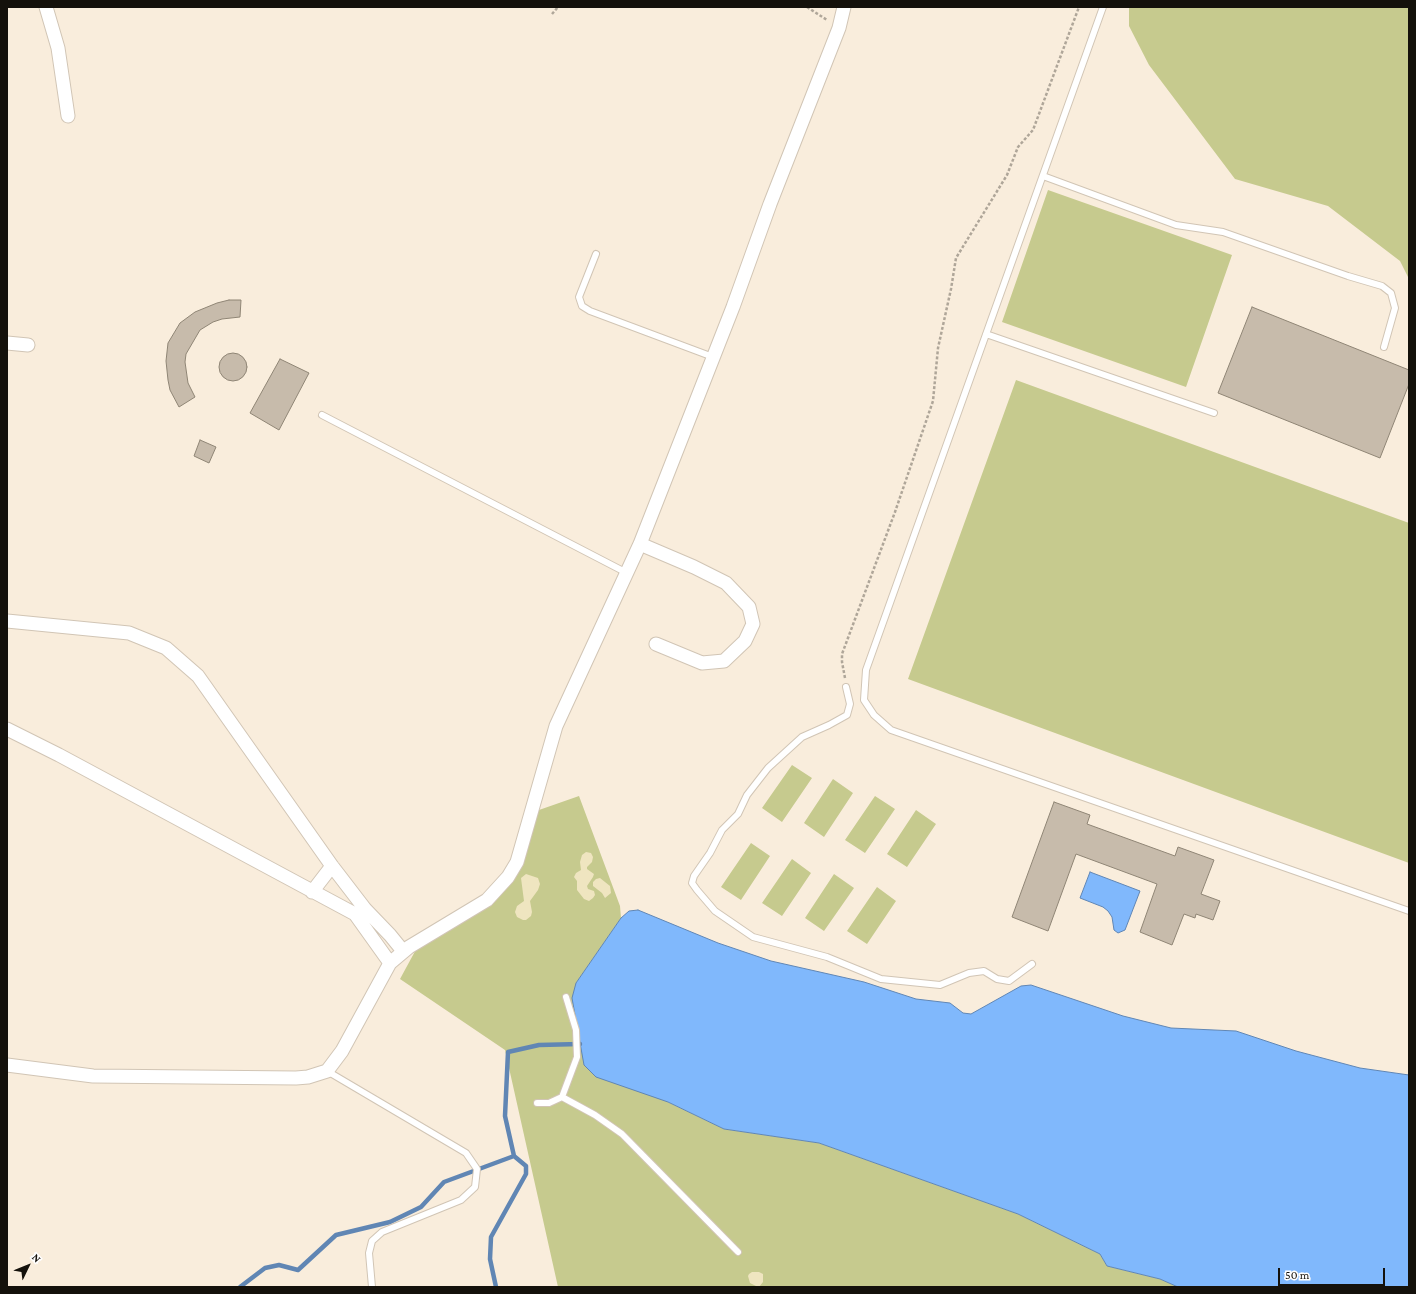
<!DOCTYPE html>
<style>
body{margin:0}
#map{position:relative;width:1416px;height:1294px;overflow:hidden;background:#f9eddc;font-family:"Crimson Pro",serif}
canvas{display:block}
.frame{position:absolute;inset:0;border:8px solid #14110b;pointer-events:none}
.north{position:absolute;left:8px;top:1246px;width:40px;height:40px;-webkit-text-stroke:3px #fff;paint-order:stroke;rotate:47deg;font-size:11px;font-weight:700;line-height:16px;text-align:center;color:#14110b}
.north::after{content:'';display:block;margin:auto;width:14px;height:18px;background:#14110b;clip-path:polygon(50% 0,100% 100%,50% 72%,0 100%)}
.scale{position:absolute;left:1278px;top:1268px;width:107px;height:18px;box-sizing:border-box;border:2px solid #14110b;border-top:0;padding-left:5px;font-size:12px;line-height:14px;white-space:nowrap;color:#14110b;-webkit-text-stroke:3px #fff;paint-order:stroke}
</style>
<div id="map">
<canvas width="1416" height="1294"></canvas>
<div class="frame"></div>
<div class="north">N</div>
<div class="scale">50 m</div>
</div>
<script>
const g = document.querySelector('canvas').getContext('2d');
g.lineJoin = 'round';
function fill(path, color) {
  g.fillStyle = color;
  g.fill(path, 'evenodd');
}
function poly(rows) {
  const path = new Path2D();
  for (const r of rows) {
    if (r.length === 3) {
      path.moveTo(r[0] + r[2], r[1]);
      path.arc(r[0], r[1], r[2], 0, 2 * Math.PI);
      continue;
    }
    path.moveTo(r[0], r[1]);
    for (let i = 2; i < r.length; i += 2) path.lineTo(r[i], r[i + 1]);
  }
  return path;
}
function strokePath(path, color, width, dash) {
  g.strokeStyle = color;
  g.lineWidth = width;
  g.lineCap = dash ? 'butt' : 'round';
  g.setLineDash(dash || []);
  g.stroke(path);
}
fill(poly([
 [1129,7,1409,7,1409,279,1400,261,1328,206,1235,179,1149,65,1129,26],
 [1048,190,1232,255,1186,387,1002,322],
 [1016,380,1409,523,1409,863,908,679],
 [792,765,812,778,782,822,762,808],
 [833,779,853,793,824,837,804,823],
 [579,796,620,906,621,918,576,983,668,1102,724,1129,819,1143,1018,1214,1100,1254,1107,1266,1160,1279,1178,1287,558,1287,505,1050,400,979,419,944,490,898,526,853,539,810],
 [875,796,895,809,865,853,845,840],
 [916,810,936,824,907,867,887,854],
 [751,843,770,856,741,900,721,887],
 [792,859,811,873,782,916,762,903],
 [834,874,854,888,824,931,805,918],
 [877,887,896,901,867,944,847,931]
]), '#c6ca8e');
fill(poly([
 [586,852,591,853,593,857,592,862,587,867,587,869,594,874,593,877,587,886,588,889,594,891,595,895,593,898,589,901,584,899,577,890,577,881,574,877,576,873,581,870,580,862,582,855],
 [526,874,538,878,540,884,538,890,530,901,532,912,531,916,526,920,523,920,517,917,515,912,517,906,524,901,521,878],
 [600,878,610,886,611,893,605,898,602,893,593,886,593,882,596,879],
 [752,1272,759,1272,763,1274,763,1282,759,1287,756,1286,750,1283,748,1276,749,1274]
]), '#efe5c0');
const water = poly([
 [1090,872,1140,891,1125,930,1118,933,1114,930,1112,917,1108,911,1103,907,1080,898,1090,872],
 [638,910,718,943,771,961,864,982,916,999,950,1003,963,1013,971,1014,1021,986,1031,985,1123,1016,1171,1028,1236,1031,1296,1051,1360,1068,1409,1075,1409,1287,1178,1287,1160,1279,1107,1266,1100,1254,1018,1214,819,1143,724,1129,668,1102,596,1077,584,1065,572,998,576,983,621,918,629,911,638,910]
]);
fill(water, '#80b8fc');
strokePath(water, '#6086b4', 1);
strokePath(poly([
 [240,1287,265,1268,279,1265,298,1270,336,1235,390,1222,421,1207,444,1182,514,1156,505,1116,508,1052,539,1045,580,1044],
 [496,1287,490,1259,491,1237,526,1174,526,1166,514,1156]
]), '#6086b4', 4.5);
const building = poly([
 [229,300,241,300,240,317,222,319,213,322,200,330,186,354,185,362,188,383,195,397,179,407,170,390,168,380,166,361,168,343,180,323,195,312,217,303,229,300],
 [1252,307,1409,370,1409,384,1380,458,1218,393,1252,307],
 [233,367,14],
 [280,359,309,373,279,430,250,413,280,359],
 [200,440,216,447,209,463,194,456,200,440],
 [1054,802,1090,815,1087,824,1175,856,1178,847,1214,860,1201,894,1220,901,1213,920,1196,914,1195,918,1184,914,1172,945,1140,932,1157,884,1076,854,1048,931,1012,917,1054,802]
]);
fill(building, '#c7bbab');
strokePath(building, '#8f8575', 1);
const lane = poly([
 [1103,7,866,670,864,700,874,715,891,730,1409,911],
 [1043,176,1176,225,1223,232,1348,276,1382,286,1391,293,1395,308,1384,347],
 [596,254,579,297,582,306,590,311,713,357],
 [986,334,1214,413],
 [322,415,627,573],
 [846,687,850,704,847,715,829,725,802,737,768,768,747,795,738,814,722,830,710,853,694,876,692,883,697,890,715,911,753,937,827,957,881,979,940,985,969,973,984,971,997,979,1009,981,1032,964],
 [327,1071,466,1153,477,1169,475,1187,461,1200,382,1232,372,1241,369,1253,372,1287],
 [562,1097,595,1115,622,1134,738,1252],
 [537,1103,549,1103,562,1097,577,1057,576,1030,566,997]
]);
const street = poly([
 [46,7,58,48,68,116],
 [7,343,28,345],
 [640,544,694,567,726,583,749,607,753,624,745,641,724,661,702,663,656,644],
 [7,621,129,633,166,648,198,676,332,866,365,909,390,935,403,951],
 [7,729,59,755,355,914,390,963],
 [312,892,332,866],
 [7,1065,93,1076,296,1078,308,1077,327,1071,342,1051,390,963,409,947,487,900,508,877,517,862,556,726,640,544,733,307,770,204,839,28,844,7]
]);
strokePath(lane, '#d1c5b5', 8);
strokePath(street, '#d1c5b5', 15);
strokePath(poly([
 [807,7,827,20],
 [552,14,558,7],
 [845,678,842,662,842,654,895,512,933,401,938,348,951,289,956,258,1007,175,1018,147,1033,130,1079,7]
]), '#afa699', 2.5, [3, 2]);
strokePath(lane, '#fff', 6);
strokePath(street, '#fff', 13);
</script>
